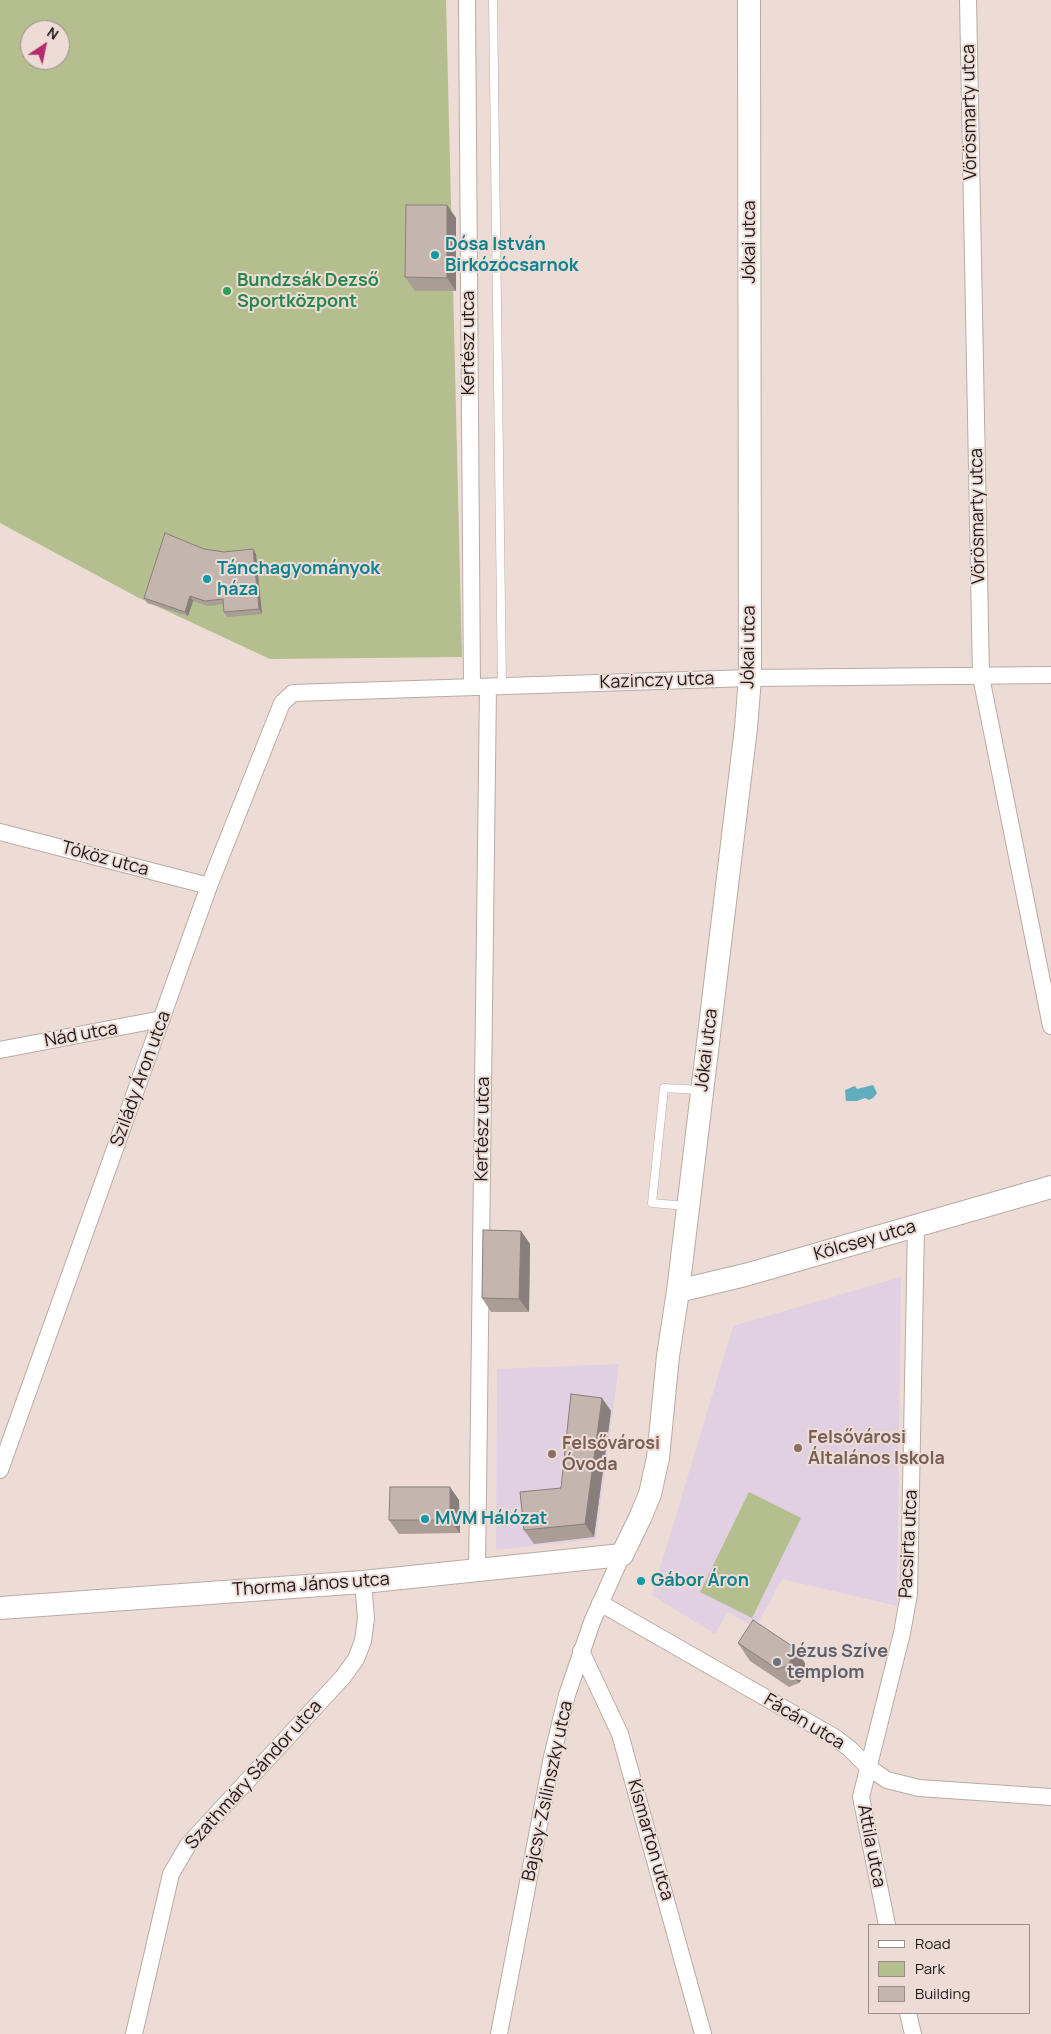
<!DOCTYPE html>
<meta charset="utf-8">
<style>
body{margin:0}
#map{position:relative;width:1051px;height:2034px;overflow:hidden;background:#ecdcd5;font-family:Manrope,sans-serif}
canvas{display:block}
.legend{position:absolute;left:868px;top:1924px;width:162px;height:90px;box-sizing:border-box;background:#ecdcd5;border:1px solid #998e89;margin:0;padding:6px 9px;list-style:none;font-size:15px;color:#1d1816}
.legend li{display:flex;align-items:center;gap:10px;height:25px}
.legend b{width:25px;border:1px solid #998e89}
.north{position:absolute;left:20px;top:20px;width:50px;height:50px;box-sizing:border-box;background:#ecdcd5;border:1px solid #998e89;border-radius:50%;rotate:34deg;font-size:14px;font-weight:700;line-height:20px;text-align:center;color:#1d1816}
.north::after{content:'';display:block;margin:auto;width:18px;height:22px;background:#b22c6f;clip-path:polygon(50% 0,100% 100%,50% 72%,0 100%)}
</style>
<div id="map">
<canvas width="1051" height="2034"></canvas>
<ul class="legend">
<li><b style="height:6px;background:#fff"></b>Road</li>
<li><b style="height:14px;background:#b4be8e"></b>Park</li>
<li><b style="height:14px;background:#c4b6af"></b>Building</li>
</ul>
<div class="north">N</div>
</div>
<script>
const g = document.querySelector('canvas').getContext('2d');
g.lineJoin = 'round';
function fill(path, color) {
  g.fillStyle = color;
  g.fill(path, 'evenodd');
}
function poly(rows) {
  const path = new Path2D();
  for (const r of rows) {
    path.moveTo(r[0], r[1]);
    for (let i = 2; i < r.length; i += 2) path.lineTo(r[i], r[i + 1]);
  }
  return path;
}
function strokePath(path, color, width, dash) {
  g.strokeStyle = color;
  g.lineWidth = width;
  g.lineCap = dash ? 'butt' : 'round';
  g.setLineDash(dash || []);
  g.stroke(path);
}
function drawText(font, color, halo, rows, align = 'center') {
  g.font = font + ' Manrope,sans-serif';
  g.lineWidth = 4;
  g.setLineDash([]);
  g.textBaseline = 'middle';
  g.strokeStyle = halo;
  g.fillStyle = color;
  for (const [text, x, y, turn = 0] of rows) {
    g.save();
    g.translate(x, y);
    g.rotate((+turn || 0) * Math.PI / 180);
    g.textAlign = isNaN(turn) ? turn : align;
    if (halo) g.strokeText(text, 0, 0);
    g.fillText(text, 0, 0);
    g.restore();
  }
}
fill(poly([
 [901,1277,897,1606,782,1579,755,1628,728,1612,715,1634,652,1595,733,1326],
 [619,1364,596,1539,496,1550,497,1369]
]), '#e1d0e1');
fill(poly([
 [0,0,446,0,462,657,270,659,137,597,0,523],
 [30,30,60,30,60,60,30,60],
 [749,1492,801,1518,752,1618,700,1592]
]), '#b4be8e');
fill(poly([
 [873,1085,877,1093,873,1098,869,1100,865,1098,857,1101,846,1101,845,1090,855,1086,857,1089]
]), '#5fadbd');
const lane = poly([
 [493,0,502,686],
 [686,1206,652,1203,664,1088,700,1090]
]);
const street = poly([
 [467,0,472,687],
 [968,0,981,677,1051,1026],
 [0,832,209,886],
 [0,1050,162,1019],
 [0,1470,209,886,282,703,293,693,750,678,1051,675],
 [477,1571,488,687],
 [600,1603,836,1738,850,1749,868,1767,887,1780,919,1788,1051,1797],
 [581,1651,620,1734,703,2034],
 [887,1925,861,1797,902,1633,909,1594,916,1227],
 [908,2013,913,2034],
 [134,2034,171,1874,188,1845,343,1677,356,1659,363,1641,366,1618,363,1582],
 [499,2034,552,1757,567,1695,592,1622,622,1555]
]);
const secondary = poly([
 [678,1291,745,1275,1051,1187],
 [0,1608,363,1582,622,1555,640,1518,650,1494,658,1458,668,1356,678,1291,746,728,750,678,749,0]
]);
strokePath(lane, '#b9aba4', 9);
strokePath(street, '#b9aba4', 18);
strokePath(secondary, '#b9aba4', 24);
strokePath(lane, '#fff', 8);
strokePath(street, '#fff', 16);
strokePath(secondary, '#fff', 22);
fill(poly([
 [447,205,456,218,456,291,415,291,405,277],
 [204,549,224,552,253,549,256,554,262,614,227,617,224,612,223,604,208,606,193,601,188,616,147,603,144,598],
 [521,1231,530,1244,529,1312,491,1312,482,1298],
 [611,1411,594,1537,534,1544,524,1530,561,1488],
 [459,1500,460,1533,399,1534,389,1520],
 [738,1643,792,1646,805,1663,805,1675,799,1683,789,1687,750,1661]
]), '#a99d96');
fill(poly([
 [447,205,456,218,456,291,447,278],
 [253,549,256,554,262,614,259,609],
 [190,596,193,601,188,616,185,612],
 [521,1231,530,1244,529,1312,519,1299],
 [602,1398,611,1411,594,1537,585,1524],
 [450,1487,459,1500,460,1533,450,1520],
 [792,1646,805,1663,805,1675,799,1683,787,1666]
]), '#897f7a');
const building = poly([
 [406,205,447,205,447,278,405,277,406,205],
 [165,533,204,549,224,552,253,549,259,609,224,612,223,599,205,601,190,596,185,612,144,598,165,533],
 [483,1230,521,1231,519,1299,482,1298,483,1230],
 [571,1394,602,1398,585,1524,524,1530,520,1492,561,1488,571,1394],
 [390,1487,450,1487,450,1520,389,1520,390,1487],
 [753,1620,792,1646,793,1657,787,1666,777,1669,738,1643,753,1620]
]);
fill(building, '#c4b6af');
strokePath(building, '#897f7a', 1);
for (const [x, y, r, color] of [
 [435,255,5,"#0f9aa8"],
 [227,291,5,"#2e9e5b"],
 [207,579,5,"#0f9aa8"],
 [798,1448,5,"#8d6e63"],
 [552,1454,5,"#8d6e63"],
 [425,1519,5,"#0f9aa8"],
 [641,1581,5,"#0f9aa8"],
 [777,1662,5,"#6b7280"]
]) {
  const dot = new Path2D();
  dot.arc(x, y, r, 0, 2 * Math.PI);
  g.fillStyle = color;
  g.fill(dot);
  strokePath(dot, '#ecdcd5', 2);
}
drawText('18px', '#1d1816', '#ecdcd5', [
 ["Vörösmarty utca",970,112,-91],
 ["Jókai utca",750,242,-90],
 ["Kertész utca",469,343,-90],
 ["Vörösmarty utca",978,516,-91],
 ["Jókai utca",749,647,-89],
 ["Kazinczy utca",657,681,-2],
 ["Tóköz utca",105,859,15],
 ["Nád utca",81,1035,-10],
 ["Jókai utca",707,1050,-83],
 ["Szilády Áron utca",141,1079,-70],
 ["Kertész utca",483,1129,-89],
 ["Kölcsey utca",865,1241,-16],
 ["Pacsirta utca",909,1544,-87],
 ["Thorma János utca",311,1585,-4],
 ["Fácán utca",804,1722,31],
 ["Szathmáry Sándor utca",254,1775,-48],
 ["Bajcsy-Zsilinszky utca",548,1791,-78],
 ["Kismarton utca",650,1840,74],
 ["Attila utca",871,1846,79]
]);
drawText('bold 18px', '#0d838f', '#ecdcd5', [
 ["Dósa István",445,245],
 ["Birkózócsarnok",445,266],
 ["Tánchagyományok",217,569],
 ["háza",217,590],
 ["MVM Hálózat",435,1519],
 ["Gábor Áron",651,1581]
], 'left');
drawText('bold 18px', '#27864d', '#ecdcd5', [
 ["Bundzsák Dezső",237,281],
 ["Sportközpont",237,302]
], 'left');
drawText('bold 18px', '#785e54', '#ecdcd5', [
 ["Felsővárosi",808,1438],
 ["Általános Iskola",808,1459],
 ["Felsővárosi",562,1444],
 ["Óvoda",562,1465]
], 'left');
drawText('bold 18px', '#5b616d', '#ecdcd5', [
 ["Jézus Szíve",787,1652],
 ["templom",787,1673]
], 'left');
</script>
